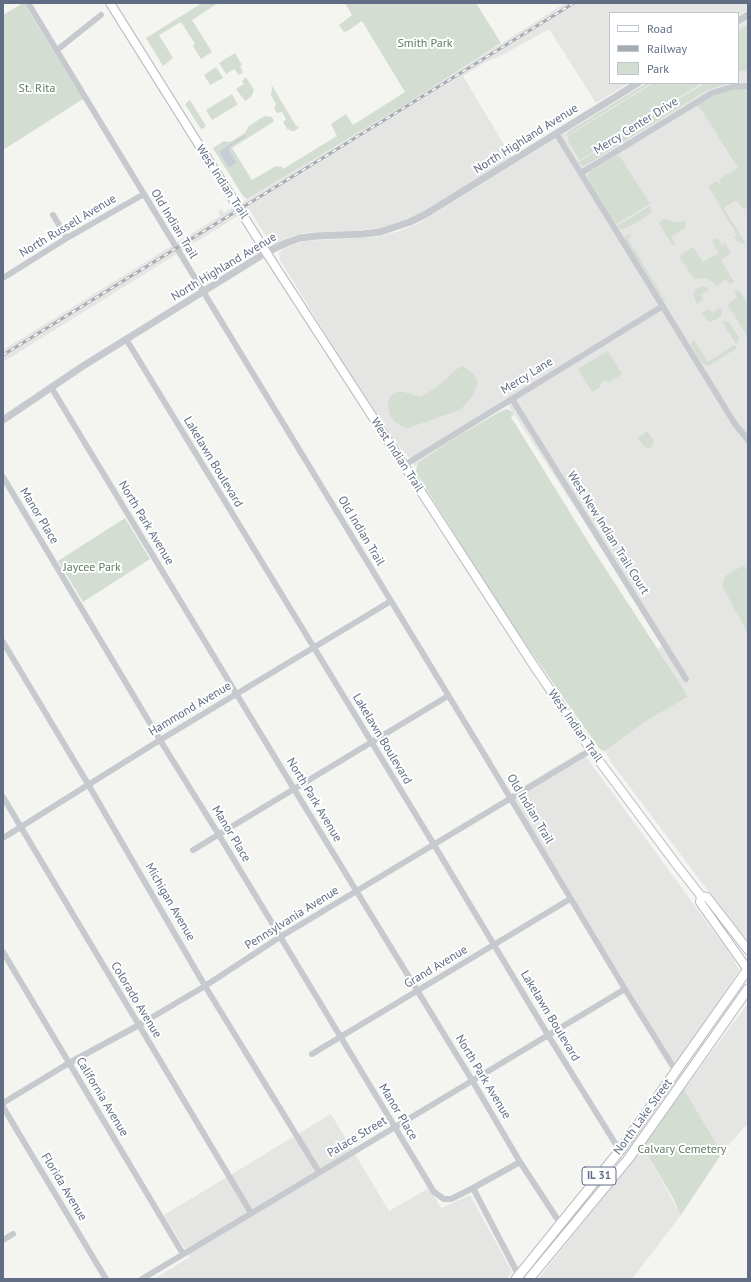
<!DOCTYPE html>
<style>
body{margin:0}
#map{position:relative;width:751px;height:1282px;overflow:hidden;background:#f4f5f0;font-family:"PT Sans",sans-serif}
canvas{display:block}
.frame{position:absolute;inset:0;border:4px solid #606d85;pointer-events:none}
.legend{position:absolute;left:609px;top:12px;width:130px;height:72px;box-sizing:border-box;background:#fff;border:1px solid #bfc5ce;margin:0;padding:5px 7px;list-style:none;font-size:12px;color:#606d85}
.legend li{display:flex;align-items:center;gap:8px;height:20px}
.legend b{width:20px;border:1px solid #bfc5ce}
</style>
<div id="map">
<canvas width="751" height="1282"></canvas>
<div class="frame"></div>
<ul class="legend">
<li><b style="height:5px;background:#fff"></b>Road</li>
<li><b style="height:5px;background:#a7abb2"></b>Railway</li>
<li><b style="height:11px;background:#d3ddd1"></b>Park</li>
</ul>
</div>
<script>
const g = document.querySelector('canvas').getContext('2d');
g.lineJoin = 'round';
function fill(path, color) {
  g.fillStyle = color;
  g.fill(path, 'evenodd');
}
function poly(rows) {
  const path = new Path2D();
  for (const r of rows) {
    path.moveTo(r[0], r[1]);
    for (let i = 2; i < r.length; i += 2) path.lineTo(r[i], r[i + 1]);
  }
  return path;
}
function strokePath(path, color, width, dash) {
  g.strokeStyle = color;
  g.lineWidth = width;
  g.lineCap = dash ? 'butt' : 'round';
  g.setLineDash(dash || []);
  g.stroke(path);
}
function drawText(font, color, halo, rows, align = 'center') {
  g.font = font + ' "PT Sans",sans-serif';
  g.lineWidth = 4;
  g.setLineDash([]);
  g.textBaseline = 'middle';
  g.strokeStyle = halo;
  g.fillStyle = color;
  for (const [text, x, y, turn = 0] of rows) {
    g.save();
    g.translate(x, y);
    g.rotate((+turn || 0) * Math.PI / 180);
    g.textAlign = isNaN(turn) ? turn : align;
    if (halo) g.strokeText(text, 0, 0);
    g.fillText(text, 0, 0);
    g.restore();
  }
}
fill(poly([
 [565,3,748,3,748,10,738,16,738,13,610,13,610,83,629,83,596,103,549,29,506,53,484,63,463,76,512,158,420,214,405,222,383,228,355,231,303,233,287,238,272,246,249,209,3,362,3,350,220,216,218,211,222,209,224,213,411,101],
 [748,20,748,941,742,936,611,762,605,751,649,719,688,697,679,682,658,649,662,646,591,532,508,405,450,441,417,464,416,467,407,455,401,450,342,361,280,260,279,253,284,248,304,241,377,237,400,231,419,223,646,83,738,83,738,26],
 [582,751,732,957,739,970,676,1067,511,794],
 [748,1003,748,1123,722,1153,684,1089],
 [331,1114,389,1211,429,1188,441,1208,470,1195,512,1272,507,1279,154,1279,190,1257,164,1215],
 [643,1147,681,1215,632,1279,538,1279]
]), '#e5e5e4');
fill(poly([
 [23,3,24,3,83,99,3,150,3,15],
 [202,3,218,3,192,20,212,52,201,59,193,46,195,44,181,22,159,35,173,58,163,66,146,38],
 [345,3,476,3,501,43,411,101,247,199,243,196,213,148,224,141,230,142,245,133,249,126,261,118,265,116,272,117,274,121,273,122,232,148,252,180,276,166,282,167,283,169,337,136,331,124,346,114,353,125,405,92,362,21,346,32,343,31,339,25,352,15],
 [748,25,748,71,738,71,738,31],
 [235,53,242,65,240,66,243,72,239,75,234,69,226,74,219,63],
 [216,67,223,78,210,85,204,75],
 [246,77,254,90,251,97,245,101,236,89,244,84,242,81],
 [647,83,651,83,566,136,569,131],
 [654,83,702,83,639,121,580,160,568,141,568,136],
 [706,83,729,83,707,90,586,165,583,166,578,163,639,123],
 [271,84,295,124,299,128,294,131,292,131,287,129,283,122,286,119,282,112,277,113,274,108,276,104,271,95,272,88],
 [740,89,748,90,748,204,745,209,743,209,736,200,724,208,745,243,743,244,737,241,734,237,737,235,708,186,717,181,719,184,721,183,719,179,738,168,700,107,698,108,698,104,711,97,720,93],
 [232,94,237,103,237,105,212,120,206,110],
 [190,100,206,126,206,127,201,129,185,104],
 [615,156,618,156,621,158,650,204,616,224,589,180,588,176,590,172],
 [650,206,652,210,650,214,627,228,621,229,618,227,617,226],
 [664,219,678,223,684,220,686,224,686,227,671,237,675,244,673,246,659,223],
 [630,234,631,236,628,239,665,300,664,301,625,239,625,237],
 [716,239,718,239,722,245,725,243,731,253,721,260,734,282,729,284,726,279,716,286,712,281,706,278,694,279,679,256,693,247,703,262,719,253,712,241],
 [700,287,707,287,709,290,701,295,703,300,697,304,693,294,695,290],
 [739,290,748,305,748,338,728,305,729,303,737,297,734,292],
 [720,308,722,310,721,316,713,321,708,321,702,312,709,309,712,313],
 [726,321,729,322,739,338,736,344,723,323],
 [694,340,708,362,735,345,737,348,710,365,705,365,701,362,691,345,691,343],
 [608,351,622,374,608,383,606,380,600,384,601,387,592,392,578,369],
 [463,366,474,375,478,382,472,397,460,410,408,428,401,426,394,421,390,415,388,406,389,398,394,393,400,391,421,397,437,387,457,369],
 [507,409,511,411,514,414,511,417,592,548,679,682,688,697,649,719,605,751,603,751,599,748,522,639,491,593,417,474,416,470,418,463,450,441,501,411],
 [647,431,654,441,652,447,649,449,643,445,638,438],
 [125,518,150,559,83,602,58,561],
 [744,565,748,572,748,633,722,586,725,576],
 [684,1089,722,1153,681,1215,673,1198,643,1147]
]), '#d3ddd1');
fill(poly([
 [245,135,245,137,228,148,236,163,229,167,220,153,221,150]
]), '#c6cdd4');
const secondary = poly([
 [110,3,273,263,532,663,591,750,679,868,701,896,707,897,748,950],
 [701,896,700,902,748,970]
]);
const primary = poly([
 [516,1279,621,1149,748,969],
 [529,1279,629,1158,748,989]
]);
strokePath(secondary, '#b8bbc2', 10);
strokePath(primary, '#bbbdc2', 11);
strokePath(poly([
 [28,3,487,759,625,989,672,1065,678,1070],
 [57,50,101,15],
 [556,133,735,424,748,440],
 [581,173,712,93,732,87,748,86],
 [53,215,67,238],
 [3,278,67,238,144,194],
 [126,339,430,838,548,1035,615,1143,621,1149],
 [51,387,294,789,472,1080,520,1162,556,1217,561,1223],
 [512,399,686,679],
 [403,466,663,306],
 [3,477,160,740,219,835,434,1192,444,1199,451,1199,473,1188,520,1162],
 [3,642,88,784,205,986,319,1172],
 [3,797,251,1213],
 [3,838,160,740,391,601],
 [193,850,448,696],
 [3,952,183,1254],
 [312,1054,570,899],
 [3,1103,69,1063,139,1025,205,986,280,937,591,750],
 [3,1107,106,1279],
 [473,1188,520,1278],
 [3,1240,13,1234],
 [142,1279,625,989]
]), '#c6c9cd', 6);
strokePath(poly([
 [738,21,748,15],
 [3,420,83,366,267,252,286,243,300,238,317,236,363,234,380,232,410,222,426,214,638,83]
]), '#c6c9cd', 7);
strokePath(secondary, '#fff', 8);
strokePath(primary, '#fff', 9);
const rail = poly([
 [3,355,574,3]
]);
strokePath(rail, '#a7abb2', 3);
strokePath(rail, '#fff', 1.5, [4.5]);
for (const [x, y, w] of [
 [599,1176,34]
]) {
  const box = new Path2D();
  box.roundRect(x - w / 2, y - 9, w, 18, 3);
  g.fillStyle = '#fff';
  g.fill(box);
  strokePath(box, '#606d85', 1);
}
drawText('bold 11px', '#606d85', null, [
 ["IL 31",599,1176]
]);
drawText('12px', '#607b61', '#fff', [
 ["Smith Park",425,44],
 ["St. Rita",37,89],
 ["Jaycee Park",92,568],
 ["Calvary Cemetery",682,1150]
]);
drawText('12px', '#606d85', '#fff', [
 ["Mercy Center Drive",636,126,-32],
 ["North Highland Avenue",526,139,-32],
 ["West Indian Trail",222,182,57],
 ["Old Indian Trail",174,224,59],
 ["North Russell Avenue",68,226,-31],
 ["North Highland Avenue",224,267,-31],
 ["Mercy Lane",527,376,-32],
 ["West Indian Trail",397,455,57],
 ["Lakelawn Boulevard",213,462,59],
 ["Manor Place",39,516,59],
 ["North Park Avenue",146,523,59],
 ["Old Indian Trail",361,531,59],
 ["West New Indian Trail Court",608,533,58],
 ["Hammond Avenue",190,709,-31],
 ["West Indian Trail",575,726,55],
 ["Lakelawn Boulevard",382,739,59],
 ["North Park Avenue",314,800,59],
 ["Old Indian Trail",530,809,59],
 ["Manor Place",231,834,59],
 ["Michigan Avenue",170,902,60],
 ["Pennsylvania Avenue",292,918,-32],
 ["Grand Avenue",436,967,-31],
 ["Colorado Avenue",136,1000,59],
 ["Lakelawn Boulevard",550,1016,59],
 ["North Park Avenue",483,1077,59],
 ["California Avenue",102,1097,59],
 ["Manor Place",398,1112,59],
 ["North Lake Street",643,1117,-54],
 ["Palace Street",357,1137,-31],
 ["Florida Avenue",64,1187,59]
]);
</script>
